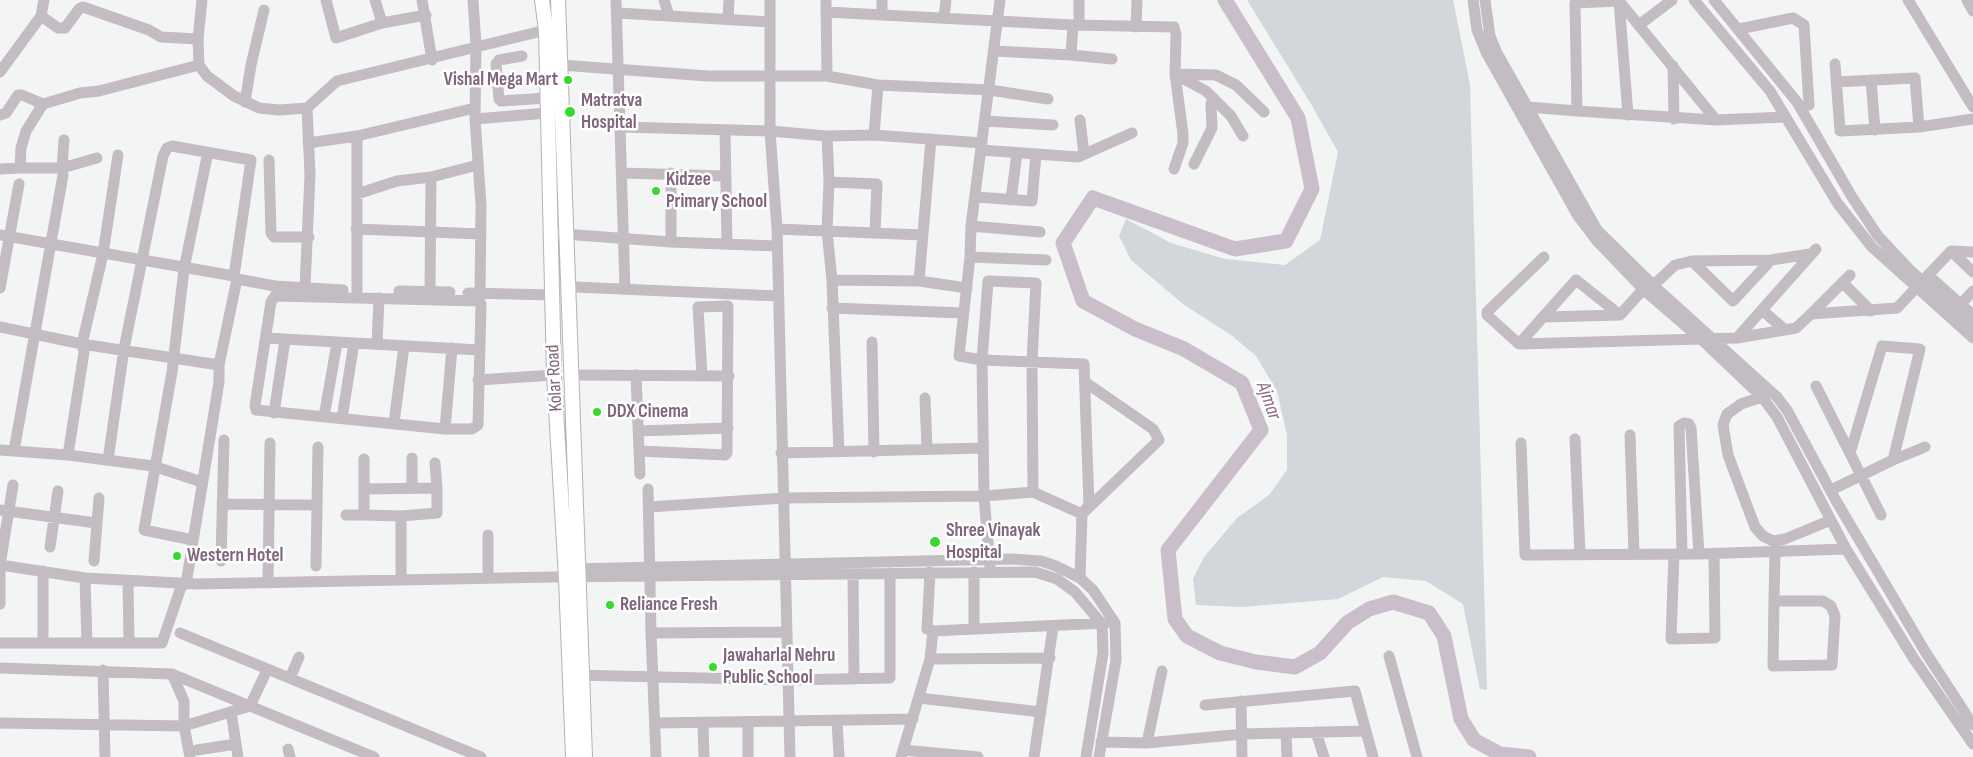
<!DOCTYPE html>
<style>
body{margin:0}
canvas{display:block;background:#f2f5f4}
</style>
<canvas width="1973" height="757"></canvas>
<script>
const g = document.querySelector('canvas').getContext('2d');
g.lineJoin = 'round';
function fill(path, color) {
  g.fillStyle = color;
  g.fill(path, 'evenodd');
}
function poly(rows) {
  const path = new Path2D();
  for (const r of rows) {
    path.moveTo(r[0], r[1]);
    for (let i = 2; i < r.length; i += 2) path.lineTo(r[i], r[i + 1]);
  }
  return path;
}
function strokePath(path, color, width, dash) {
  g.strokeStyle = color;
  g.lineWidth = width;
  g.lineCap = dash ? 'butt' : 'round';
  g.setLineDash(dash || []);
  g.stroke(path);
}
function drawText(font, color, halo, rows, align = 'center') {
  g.font = font + ' "Sofia Sans Condensed",sans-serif';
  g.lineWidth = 5;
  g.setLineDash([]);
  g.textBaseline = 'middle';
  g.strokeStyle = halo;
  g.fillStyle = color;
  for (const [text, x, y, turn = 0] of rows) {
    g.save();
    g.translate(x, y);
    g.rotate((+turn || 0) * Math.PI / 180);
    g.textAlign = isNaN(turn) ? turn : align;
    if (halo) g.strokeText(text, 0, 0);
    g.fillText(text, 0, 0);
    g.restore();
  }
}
fill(poly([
 [1247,0,1453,0,1470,85,1487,690,1480,689,1463,604,1426,581,1383,577,1338,599,1242,607,1196,605,1193,579,1204,557,1237,518,1269,495,1287,470,1287,435,1277,391,1256,356,1231,335,1183,304,1131,260,1119,236,1126,219,1171,243,1225,259,1285,265,1320,240,1338,152,1311,104]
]), '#d1d7da');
strokePath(poly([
 [1225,0,1298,118,1312,189,1286,241,1235,249,1093,198,1063,243,1083,301,1135,329,1184,349,1242,383,1261,430,1168,550,1175,619,1187,636,1220,653,1256,662,1295,667,1320,653,1347,623,1369,609,1393,602,1429,613,1444,636,1461,719,1474,740,1500,754,1529,757]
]), '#cbbecb', 15);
const major = poly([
 [542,0,546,30,554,375,566,578,573,757],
 [558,0,585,757]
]);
strokePath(major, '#b8b0b6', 16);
strokePath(poly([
 [326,0,336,38,382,23,426,15],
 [375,0,382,23],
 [422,0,432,60],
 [473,0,476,45,475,119,481,205,480,294],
 [616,0,625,289],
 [664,0,669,16],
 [770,0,770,131,777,229,790,757],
 [826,0,827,76],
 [882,0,882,14],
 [1473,0,1477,30,1486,52,1578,216,1597,241,1644,290,1702,340,1762,397,1777,417,1846,549,1914,659,1973,744],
 [1485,0,1490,36,1497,53,1597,230,1653,285,1777,397,1787,410,1835,499,1926,653,1973,725],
 [1694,0,1770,91,1838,204,1872,247,1973,338],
 [1714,0,1797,102,1852,197,1878,236,1910,270,1973,326],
 [1908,0,1973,107],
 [1967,0,1973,11],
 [1619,1,1628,115],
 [826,12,1073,25,1174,27,1176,35,1175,74,1216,75,1236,85,1264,112],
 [618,13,770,22],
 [41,16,44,0],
 [944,17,946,0],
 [728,19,729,0],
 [1079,25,1079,0],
 [1639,25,1672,0],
 [1136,27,1137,0],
 [1739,29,1793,18,1804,25,1809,105],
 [198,39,202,0],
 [994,51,1071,55,1073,25],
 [1071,55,1112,59],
 [522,56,499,60,496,64,499,99,501,101,547,98],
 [1835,64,1840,131,1919,127,1973,119],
 [561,65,708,76,827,76,878,85,990,90,1048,99],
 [1673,66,1674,119],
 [0,72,41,16,58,28,65,28,79,9,83,7,149,30,161,37,198,39,199,65],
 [1176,75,1206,91,1231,116,1243,136],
 [1871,80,1875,130],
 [1836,82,1915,78,1919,127],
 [245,102,251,65,264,10],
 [1528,107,1577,111],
 [0,115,6,113,18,95,22,95,43,104],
 [475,119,547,113],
 [1080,120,1084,154],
 [1716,120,1619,1,1575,3,1577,111,1716,120,1786,117],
 [985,121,1053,125],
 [620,127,770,131,827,136,874,135,982,143],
 [725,130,727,244],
 [874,135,878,85],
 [827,136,829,182,827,231,832,280,839,452],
 [64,140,62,168,20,168,21,148,26,131,43,104,80,93,99,91,199,65,207,76,234,96,259,108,279,110,307,108,337,81,546,30],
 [308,143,357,136,475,108],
 [981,150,1078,157,1132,133],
 [269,160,271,233,274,237,309,237],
 [1194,164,1212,128,1211,104,1214,99],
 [62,168,97,158],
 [0,169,20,168],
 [1174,169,1183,143,1183,134,1175,74],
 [622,173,725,176],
 [671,173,671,242],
 [829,182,877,184,875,232],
 [357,194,397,181,431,177,478,165],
 [976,197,1032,201,1036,154],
 [1011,200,1017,153],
 [971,226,1040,232],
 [356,229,481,234],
 [777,229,923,235],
 [550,233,671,242,776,246],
 [0,235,234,276,237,279,275,286,343,290],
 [1951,251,1973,272],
 [970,257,1046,260],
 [1544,257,1487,312,1487,315,1519,344,1737,338,1796,328,1811,314],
 [1692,261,1733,301,1771,260],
 [1850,275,1811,314,1897,308,1951,251,1973,252],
 [1928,275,1973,315],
 [832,280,919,281,967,288],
 [919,281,931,139],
 [1843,283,1871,311],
 [553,286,778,296],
 [305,287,310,175,307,108],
 [0,288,19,184],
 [357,291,357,136],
 [399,291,450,292],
 [430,291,431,177],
 [468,293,552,295],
 [275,296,479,301,481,304,478,425,472,429,445,429,256,410,255,406,271,302,275,296],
 [1961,304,1973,291],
 [832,308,963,313],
 [1763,311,1784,329],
 [1620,315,1638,295,1659,280,1675,265,1692,261,1771,260,1810,254],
 [0,327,82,344,219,365],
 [266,338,479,350],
 [1737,338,1816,249],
 [872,342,874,452],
 [377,344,379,298],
 [1519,344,1576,280,1620,315,1544,317],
 [572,375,729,376],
 [636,375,640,474],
 [478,380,554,375],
 [1816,386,1881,515],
 [1762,397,1741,404,1727,414,1723,425,1728,455,1755,527,1763,536,1773,541,1785,539,1831,520],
 [925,398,927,449],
 [274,413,285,340],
 [324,417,337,343],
 [342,418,354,343],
 [394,423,404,346],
 [445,429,452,348],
 [639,431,728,428],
 [1630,435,1634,553],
 [1575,439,1580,554],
 [1521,443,1525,555,1699,554,1846,549],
 [0,450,68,455,153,466,202,482],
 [14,451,63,175],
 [640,451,725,455,727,453,728,306,698,307,702,376],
 [781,453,983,448],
 [68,455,84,352,82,344,103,254,118,155],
 [412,458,412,488],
 [364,459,364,489,437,488,435,463],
 [108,460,124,349,163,156,167,148,172,146,251,160,234,276],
 [1893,460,1925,447],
 [364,489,364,515,401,516,437,513,437,488],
 [648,489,651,633,656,757],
 [1831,490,1893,460,1920,349,1882,346,1850,453],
 [222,504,317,505],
 [649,507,784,498,984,496,1033,492,1082,514,1089,505,1084,364,982,360,959,356,970,257,971,226,1000,0],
 [0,510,96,523],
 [346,515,364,515],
 [488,535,488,578],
 [193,540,144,530,172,372,184,269,208,152],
 [50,547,58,491],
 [1682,553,1679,426,1684,423,1689,424,1691,428,1699,554],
 [1674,554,1671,639,1715,638,1714,553],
 [94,561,99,498],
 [221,561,224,440],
 [0,565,85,578,197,584,552,577,1035,572,1057,579,1075,592,1102,624,1103,653,1086,757],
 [316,566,318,447],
 [990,567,984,496,982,360,988,281,1036,283,1032,362,1033,492],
 [571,569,1011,559,1041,561,1056,566,1080,578,1093,590,1115,623,1116,660,1099,757],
 [930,572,927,629,933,631,1106,623],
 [853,574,854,679],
 [85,578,87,643],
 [1080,578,1082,514,1159,440,1153,429,1085,382],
 [401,580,401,516],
 [128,582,129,643],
 [268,583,270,443],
 [186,584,219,382,219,365,237,279],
 [1774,601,1823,601,1831,606,1835,616,1832,665,1773,666,1774,601,1775,552],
 [0,604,0,565,13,485],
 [974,628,974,572],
 [180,633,481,757],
 [651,633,787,632],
 [0,643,162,643,182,584],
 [43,643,43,571],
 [1389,656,1417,757],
 [930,659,1050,658],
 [0,668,172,674,374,757],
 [103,670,105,757],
 [172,674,184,701,184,726,190,757],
 [574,675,789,680,890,678,890,573],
 [290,678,299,657],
 [919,698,1041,712],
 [1241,701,1242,757],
 [1205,705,1355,691,1373,757],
 [232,718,238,757],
 [837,721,839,757],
 [0,723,184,726,250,706,267,670],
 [656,723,913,719],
 [703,723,704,757],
 [748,723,748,757],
 [1316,732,1324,757],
 [1286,733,1287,757],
 [1101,742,1147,743,1243,734,1366,731],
 [1147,743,1162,671],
 [288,749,290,757],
 [197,750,236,744],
 [903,750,978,757],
 [901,757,930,659,933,631],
 [1034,757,1053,627]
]), '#c3bcc2', 11);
strokePath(major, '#fff', 14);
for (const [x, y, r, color] of [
 [568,80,5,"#37d92e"],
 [570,112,6,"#37d92e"],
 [656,191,5,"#37d92e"],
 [597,412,5,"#37d92e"],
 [935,542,6,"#37d92e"],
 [177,556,5,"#37d92e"],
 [610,605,5,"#37d92e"],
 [713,667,5,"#37d92e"]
]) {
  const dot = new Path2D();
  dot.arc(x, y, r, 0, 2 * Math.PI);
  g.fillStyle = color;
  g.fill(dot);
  strokePath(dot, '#fff', 2);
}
drawText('bold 19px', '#81667d', '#fff', [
 ["Vishal Mega Mart",558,80,"right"],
 ["Matratva",581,101],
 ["Hospital",581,123],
 ["Kidzee",666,180],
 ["Primary School",666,202],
 ["DDX Cinema",607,412],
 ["Shree Vinayak",946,531],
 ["Hospital",946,553],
 ["Western Hotel",187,556],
 ["Reliance Fresh",620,605],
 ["Jawaharlal Nehru",723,656],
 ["Public School",723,678]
], 'left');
drawText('19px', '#81667d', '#fff', [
 ["Kolar Road",555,378,-93]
]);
drawText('italic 20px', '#8b6b8b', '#fff', [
 ["Ajmar",1268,401,70]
]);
</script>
